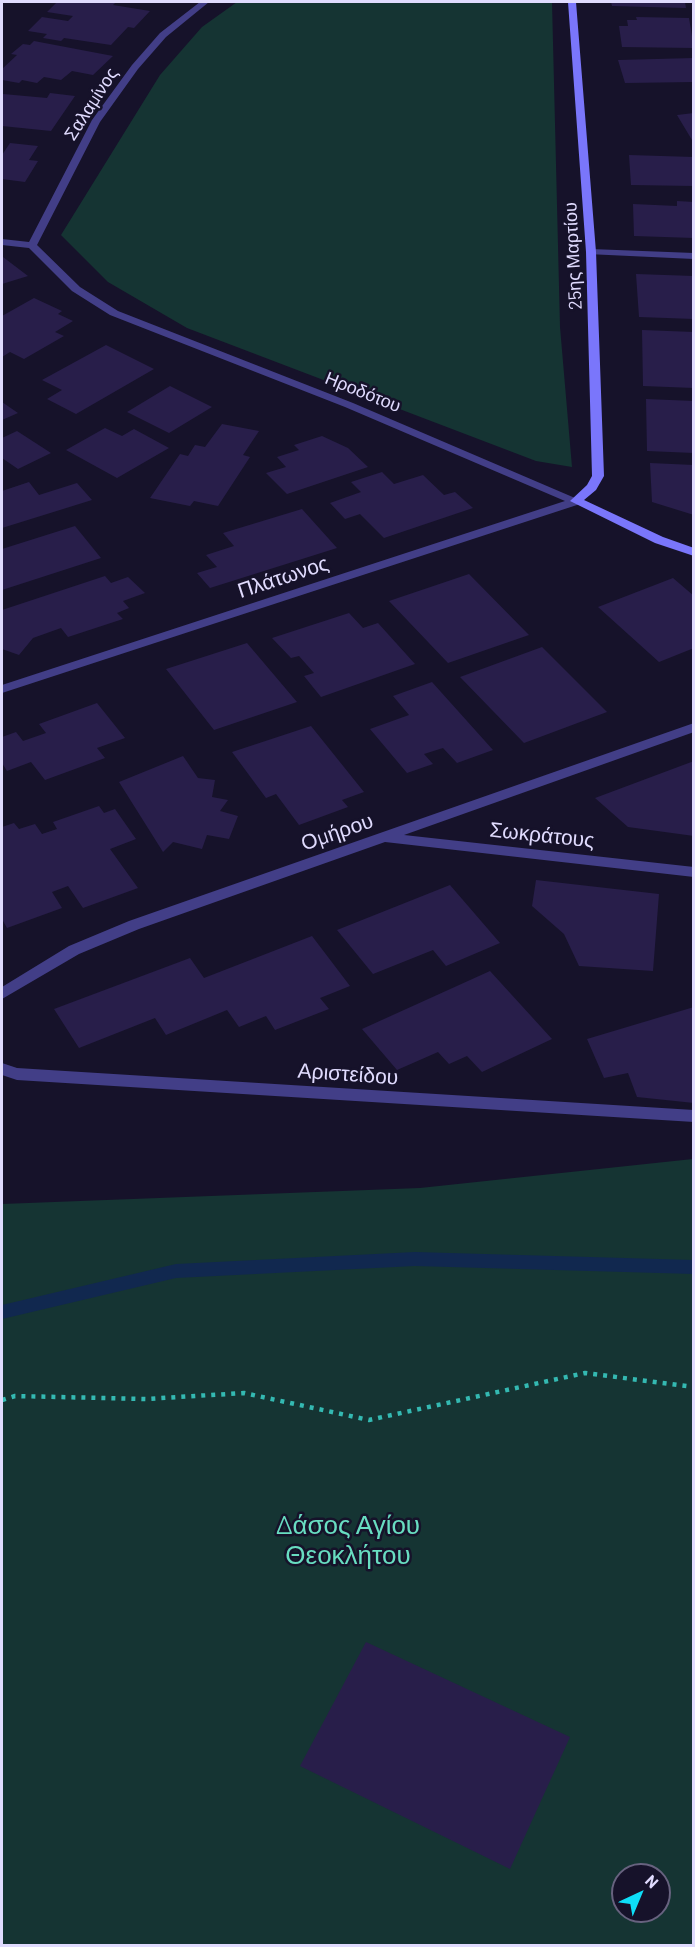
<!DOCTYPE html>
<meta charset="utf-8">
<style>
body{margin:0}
#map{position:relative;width:695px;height:1947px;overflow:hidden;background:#16122a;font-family:Barlow,sans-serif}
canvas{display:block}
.frame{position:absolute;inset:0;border:3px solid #e0dbfe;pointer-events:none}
.north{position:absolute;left:611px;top:1863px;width:60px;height:60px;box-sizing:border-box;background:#16122a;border:2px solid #67627f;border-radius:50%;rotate:44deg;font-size:16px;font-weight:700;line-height:24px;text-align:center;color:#e0dbfe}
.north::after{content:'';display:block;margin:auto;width:21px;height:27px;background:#0edef8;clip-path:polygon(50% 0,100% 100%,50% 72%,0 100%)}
</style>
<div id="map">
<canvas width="695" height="1947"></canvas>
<div class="frame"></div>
<div class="north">N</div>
</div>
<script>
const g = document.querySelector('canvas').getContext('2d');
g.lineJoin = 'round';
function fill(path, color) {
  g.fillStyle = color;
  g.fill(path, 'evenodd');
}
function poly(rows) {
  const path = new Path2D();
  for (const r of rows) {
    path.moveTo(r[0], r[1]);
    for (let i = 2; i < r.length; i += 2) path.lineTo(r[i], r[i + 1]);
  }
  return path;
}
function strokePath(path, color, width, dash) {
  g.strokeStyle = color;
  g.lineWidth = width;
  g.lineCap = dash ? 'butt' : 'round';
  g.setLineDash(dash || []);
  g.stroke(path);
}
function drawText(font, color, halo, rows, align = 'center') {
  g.font = font + ' Barlow,sans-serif';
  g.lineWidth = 5;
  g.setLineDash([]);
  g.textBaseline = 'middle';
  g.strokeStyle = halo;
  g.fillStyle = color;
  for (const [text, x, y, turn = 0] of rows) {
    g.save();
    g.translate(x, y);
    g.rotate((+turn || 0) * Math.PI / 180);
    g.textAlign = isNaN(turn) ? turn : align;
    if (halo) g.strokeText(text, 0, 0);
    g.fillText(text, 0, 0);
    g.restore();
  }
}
fill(poly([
 [237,2,552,2,560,327,572,467,536,461,187,328,108,282,61,235,160,75,202,27],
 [693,1159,693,1945,2,1945,2,1204,420,1188],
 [623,1875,659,1875,659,1911,623,1911]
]), '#153433');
fill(poly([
 [415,1252,694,1260,694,1274,415,1266,176,1278,2,1319,2,1305,176,1264,415,1252]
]), '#11284f');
fill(poly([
 [57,2,116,2,113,5,150,11,134,28,128,27,111,45,64,38,61,41,43,38,47,34,28,31,42,17,68,21,73,16,47,12],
 [611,2,685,2,686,8,612,6],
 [636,17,689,18,694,48,622,47,619,26,628,26,627,20,637,20],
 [34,41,113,56,93,75,72,71,61,80,44,77,37,83,22,80,19,83,2,80,2,69,17,55,11,54,23,44,30,45],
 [694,58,694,82,625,83,618,60],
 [50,93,75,96,51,131,2,126,3,94,47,98],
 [694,113,694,140,692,140,677,115],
 [10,143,38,146,29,160,38,161,25,182,2,179,2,155],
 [629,155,694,157,694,186,631,185],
 [677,201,694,202,694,238,634,236,633,204,677,206],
 [2,257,3,257,28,276,2,284],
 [636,274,694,276,694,319,639,317],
 [34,298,62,311,58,314,73,321,55,332,64,336,24,359,10,352,2,357,2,316],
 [642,330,694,332,694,388,643,386],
 [106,345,154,369,76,414,47,399,62,390,42,380],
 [170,386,212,407,169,433,127,412],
 [646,399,694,401,694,453,647,451],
 [2,402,18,413,2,420],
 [222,424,259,431,243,455,250,457,218,506,194,501,190,506,150,498,180,454,188,456,195,445,205,447],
 [105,428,122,436,134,429,169,448,117,478,66,450],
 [17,431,51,453,18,469,2,458,2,438],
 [322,436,348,448,368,467,287,494,266,473,286,467,277,457,299,450,294,445],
 [650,463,694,465,694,515,652,502],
 [382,472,394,484,423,475,444,495,455,492,473,508,384,538,360,514,345,519,330,503,361,492,351,482],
 [29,482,39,495,77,483,92,500,2,528,2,491],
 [302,509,337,548,210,588,197,573,217,567,206,555,234,546,223,533],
 [75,526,101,558,2,590,2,549],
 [469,574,529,635,448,663,389,601],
 [105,576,111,583,128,577,145,593,123,601,129,608,117,613,123,619,68,637,61,628,33,638,19,655,2,649,2,610],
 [673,578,694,596,694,648,659,662,598,607],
 [349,613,363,628,378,623,415,664,321,697,304,676,314,673,299,656,291,658,272,638],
 [247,643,297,702,214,730,166,669],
 [542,647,607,712,524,743,460,677],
 [432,682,493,750,457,763,443,748,424,754,433,764,407,773,370,729,409,715,393,696],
 [97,703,125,738,97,748,105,758,45,780,31,762,7,771,2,763,2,737,16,732,23,741,46,733,39,724],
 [311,726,364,792,342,800,348,807,299,825,276,794,266,798,232,752],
 [183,756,198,778,215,780,212,797,228,800,220,811,238,816,229,839,207,835,202,849,173,842,163,852,119,782],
 [694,761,694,836,628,827,595,798],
 [99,806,104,813,115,809,136,839,110,849,138,888,83,908,68,886,52,892,62,908,7,928,2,919,2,827,14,823,19,829,35,824,42,834,57,829,53,822],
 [536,880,659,894,653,971,579,966,564,934,532,906],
 [450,885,500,943,446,966,433,950,373,974,337,930],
 [312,936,350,986,320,998,329,1009,275,1030,266,1016,239,1027,227,1010,166,1035,155,1018,79,1048,54,1009,190,958,204,978],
 [490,971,552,1039,482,1072,467,1056,449,1064,438,1052,397,1070,362,1029],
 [694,1007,694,1103,637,1097,628,1073,604,1078,587,1039],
 [366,1642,570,1737,510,1869,300,1766]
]), '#281e4a');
strokePath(poly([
 [2,1400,15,1396,146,1399,244,1393,369,1420,585,1373,694,1387]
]), '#34b9b2', 4.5, [4, 6]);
fill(poly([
 [200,2,209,2,166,37,138,69,100,122,37,245,80,287,118,311,353,403,582,501,580,504,2,693,2,685,565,501,345,407,110,315,72,291,29,248,2,245,2,239,29,242,92,120,132,65,160,33,200,2],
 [591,249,694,253,694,259,587,254,587,250,591,249],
 [694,723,694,732,404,835,694,867,694,877,385,842,139,929,79,954,2,999,2,987,69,946,129,921,694,723],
 [2,1063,17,1068,694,1110,694,1122,17,1080,2,1075,2,1063]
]), '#423e87');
fill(poly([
 [568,2,576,2,596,252,604,476,596,490,584,500,663,537,694,548,694,556,655,543,570,501,587,485,592,476,586,252,568,2]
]), '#7a76fb');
drawText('18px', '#e0dbfe', '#16122a', [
 ["Σαλαμίνος",91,104,-57],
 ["25ης Μαρτίου",573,256,-93],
 ["Ηροδότου",363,392,22]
]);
drawText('21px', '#e0dbfe', '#16122a', [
 ["Πλάτωνος",283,577,-18],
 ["Ομήρου",337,832,-19],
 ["Σωκράτους",542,835,6],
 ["Αριστείδου",348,1074,4]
]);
drawText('26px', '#68ddc1', '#16122a', [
 ["Δάσος Αγίου",348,1525],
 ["Θεοκλήτου",348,1555]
]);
</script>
